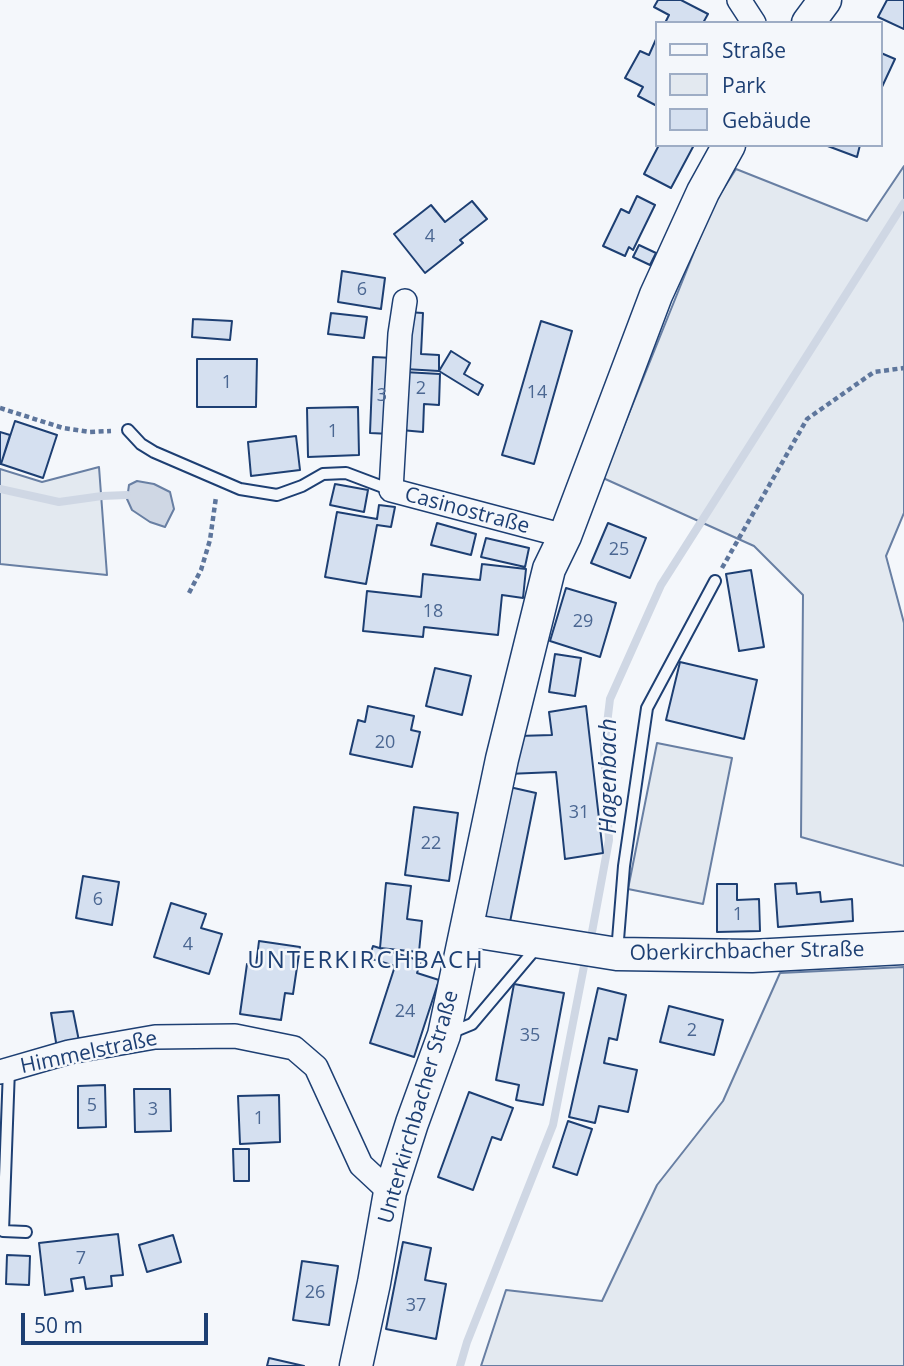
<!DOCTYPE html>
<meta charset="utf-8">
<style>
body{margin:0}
#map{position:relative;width:904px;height:1366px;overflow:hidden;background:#f4f7fb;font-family:"Open Sans",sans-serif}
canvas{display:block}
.legend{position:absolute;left:655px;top:21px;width:228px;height:126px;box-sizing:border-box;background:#f4f7fb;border:2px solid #9eadc5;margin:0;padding:9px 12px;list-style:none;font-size:21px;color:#1d3f73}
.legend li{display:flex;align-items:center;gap:14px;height:35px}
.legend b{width:35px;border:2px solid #9eadc5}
.scale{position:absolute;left:21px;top:1313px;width:187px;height:32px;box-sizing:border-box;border:4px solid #1d3f73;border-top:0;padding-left:9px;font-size:21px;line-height:24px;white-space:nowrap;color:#1d3f73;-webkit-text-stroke:5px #f4f7fb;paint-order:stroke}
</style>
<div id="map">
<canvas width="904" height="1366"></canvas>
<ul class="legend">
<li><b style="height:9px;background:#f4f7fb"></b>Straße</li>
<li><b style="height:19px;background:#e3e9f0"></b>Park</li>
<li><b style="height:19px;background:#d5e0f0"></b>Gebäude</li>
</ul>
<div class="scale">50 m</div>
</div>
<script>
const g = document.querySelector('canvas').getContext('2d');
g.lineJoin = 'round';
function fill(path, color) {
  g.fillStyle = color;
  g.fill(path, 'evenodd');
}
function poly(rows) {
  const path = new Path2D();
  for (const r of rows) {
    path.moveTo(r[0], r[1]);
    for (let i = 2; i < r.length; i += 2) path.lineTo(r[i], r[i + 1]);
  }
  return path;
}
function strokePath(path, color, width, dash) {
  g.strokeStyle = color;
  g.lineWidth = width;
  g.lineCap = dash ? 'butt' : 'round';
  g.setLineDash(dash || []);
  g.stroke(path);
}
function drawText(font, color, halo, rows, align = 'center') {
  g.font = font + ' "Open Sans",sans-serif';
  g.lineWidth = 5;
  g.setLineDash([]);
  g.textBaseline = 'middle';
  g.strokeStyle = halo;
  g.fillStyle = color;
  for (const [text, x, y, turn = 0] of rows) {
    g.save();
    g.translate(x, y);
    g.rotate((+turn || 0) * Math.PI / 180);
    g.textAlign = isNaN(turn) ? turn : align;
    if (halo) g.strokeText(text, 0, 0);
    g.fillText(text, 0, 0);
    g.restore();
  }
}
const green = poly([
 [904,166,904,513,886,556,904,623,904,866,801,837,803,595,754,546,603,478,713,205,736,169,867,221,904,166],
 [99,467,107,575,0,564,0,469,42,482,99,467],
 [657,743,732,758,703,904,628,889,657,743],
 [904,967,904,1366,481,1366,506,1290,602,1301,657,1185,723,1101,780,973,904,967]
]);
fill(green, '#e3e9f0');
strokePath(green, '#687fa3', 2);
const water = poly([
 [137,481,154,484,170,492,174,509,165,527,150,522,132,510,127,499,129,485,137,481]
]);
fill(water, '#cfd7e4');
strokePath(water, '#687fa3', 2);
strokePath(poly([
 [0,489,59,502,102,496,127,495],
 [590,943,609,840,604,749,610,699,661,585,904,203],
 [460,1366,467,1342,553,1125,586,956]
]), '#cfd7e4', 8);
const building = poly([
 [658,0,681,0,708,14,703,23,665,23,669,15,654,7,658,0],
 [887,0,904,0,904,29,878,17,887,0],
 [657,37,657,106,638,96,643,87,625,78,640,51,649,55,657,37],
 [881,53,895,59,881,89,881,53],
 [659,145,694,145,671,188,644,174,659,145],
 [825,145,860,145,857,157,825,145],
 [637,196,655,205,633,250,629,247,625,256,603,246,621,209,629,213,637,196],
 [472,201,487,219,460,240,463,243,425,273,394,234,431,205,445,222,472,201],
 [639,245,656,253,650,265,633,257,639,245],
 [342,271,385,278,381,309,338,302,342,271],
 [407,312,423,313,421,354,439,355,439,371,405,369,407,312],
 [331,313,367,317,364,338,328,334,331,313],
 [193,319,232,321,230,340,192,337,193,319],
 [541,321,572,331,534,464,502,455,541,321],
 [451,351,470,363,464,374,483,385,478,395,439,371,451,351],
 [373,357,394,358,391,434,370,433,373,357],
 [197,359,257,359,256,407,197,407,197,359],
 [404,372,440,374,439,405,424,404,423,432,401,430,404,372],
 [358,407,359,455,308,457,307,408,358,407],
 [15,421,57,435,43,478,1,464,15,421],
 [0,432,10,435,1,464,0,464,0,432],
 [296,436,300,470,251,476,248,442,296,436],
 [335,484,368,490,364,512,330,505,335,484],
 [379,505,395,507,391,527,377,525,366,584,325,577,337,512,377,519,379,505],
 [437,523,476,534,471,555,431,545,437,523],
 [608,523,646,538,630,578,591,563,608,523],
 [486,538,529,548,525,567,481,557,486,538],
 [482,564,526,569,523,598,502,595,498,635,424,627,423,637,363,631,367,591,421,597,423,574,480,580,482,564],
 [751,570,764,647,739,651,726,574,751,570],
 [566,588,616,603,600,657,550,641,566,588],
 [555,654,581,658,575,696,549,692,555,654],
 [680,662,757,680,744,739,666,720,680,662],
 [435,668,471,676,462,715,426,706,435,668],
 [368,706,414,716,411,730,420,732,412,767,350,754,358,720,365,722,368,706],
 [586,706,603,853,565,859,556,772,507,774,518,736,552,735,549,712,586,706],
 [505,786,536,793,510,922,479,915,505,786],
 [414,807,458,813,449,881,405,875,414,807],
 [83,876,119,882,112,925,76,918,83,876],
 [386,883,411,886,407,919,422,921,419,952,380,948,386,883],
 [796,883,797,894,820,892,821,902,852,899,853,921,778,927,775,884,796,883],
 [717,884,737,884,737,900,759,899,760,931,717,932,717,884],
 [171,903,206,914,201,928,222,934,209,974,154,957,171,903],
 [259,941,300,947,293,994,285,993,281,1020,240,1014,247,964,256,966,259,941],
 [373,946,421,961,417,973,439,980,414,1057,370,1043,395,966,369,958,373,946],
 [514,984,564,993,543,1105,516,1100,519,1085,496,1080,514,984],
 [598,988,626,995,617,1040,609,1038,604,1063,637,1070,628,1112,599,1106,595,1123,569,1117,598,988],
 [669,1006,723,1020,714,1055,660,1042,669,1006],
 [73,1011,79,1041,57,1048,51,1013,73,1011],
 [105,1085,106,1127,78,1128,78,1086,105,1085],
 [134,1089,170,1089,171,1131,135,1132,134,1089],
 [469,1092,513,1108,501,1140,492,1137,473,1190,438,1177,469,1092],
 [279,1095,280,1142,240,1144,238,1096,279,1095],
 [568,1121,592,1129,577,1175,553,1167,568,1121],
 [233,1149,249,1149,249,1181,234,1181,233,1149],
 [118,1234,123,1275,111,1276,112,1286,86,1289,84,1277,71,1279,73,1291,45,1295,39,1243,118,1234],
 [173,1235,181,1262,147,1272,139,1245,173,1235],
 [403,1242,431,1248,425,1280,446,1284,436,1339,386,1329,403,1242],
 [7,1255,30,1256,29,1285,6,1284,7,1255],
 [302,1261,338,1266,329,1325,293,1320,302,1261],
 [269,1358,304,1366,267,1366,269,1358]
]);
fill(building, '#d5e0f0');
strokePath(building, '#1d3f73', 2);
const lane = poly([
 [128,430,141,444,154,452,240,489,277,495,302,486,323,474,346,473,391,490],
 [617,952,624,866,647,708,715,581],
 [450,1033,472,1024,537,947],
 [9,1069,3,1231,26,1232]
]);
const street = poly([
 [739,0,754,23],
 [405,301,400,334,391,490,565,536],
 [0,1072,69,1052,155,1037,235,1036,294,1048,316,1067,361,1165,390,1192]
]);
const secondary = poly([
 [808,23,825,0],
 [466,930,617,954,752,956,904,948],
 [356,1366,374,1283,390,1192,412,1123,444,1035,502,759,549,569,565,536,656,295,703,192,729,145]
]);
strokePath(lane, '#1d3f73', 14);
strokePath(street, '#1d3f73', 26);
strokePath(secondary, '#1d3f73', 35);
strokePath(poly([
 [0,408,63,428,90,432,111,431],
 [722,568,807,419,874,372,904,368],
 [189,593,201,570,210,540,216,497]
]), '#5e769c', 4.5, [5, 3.5]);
strokePath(lane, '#f4f7fb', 10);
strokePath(street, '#f4f7fb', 23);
strokePath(secondary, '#f4f7fb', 32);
drawText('18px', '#4b6792', null, [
 ["4",430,237],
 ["6",362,290],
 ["1",227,383],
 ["2",421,389],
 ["14",537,393],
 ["3",382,396],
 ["1",333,432],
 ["25",619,550],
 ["18",433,612],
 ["29",583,622],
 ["20",385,743],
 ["31",579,813],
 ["22",431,844],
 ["6",98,900],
 ["1",738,915],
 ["4",188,945],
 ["24",405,1012],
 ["2",692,1031],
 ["35",530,1036],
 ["5",92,1106],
 ["3",153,1110],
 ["1",259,1119],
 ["7",81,1259],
 ["26",315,1293],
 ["37",416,1306]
]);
drawText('21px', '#1d3f73', '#f4f7fb', [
 ["Casinostraße",467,511,15],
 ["Oberkirchbacher Straße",747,952,-1],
 ["Himmelstraße",89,1053,-12],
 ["Unterkirchbacher Straße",419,1107,-74]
]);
drawText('italic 23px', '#1d3f73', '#f4f7fb', [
 ["Hagenbach",609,776,-90]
]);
g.letterSpacing = '2px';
drawText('24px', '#1d3f73', '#f4f7fb', [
 ["UNTERKIRCHBACH",366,961]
]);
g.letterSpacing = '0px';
</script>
